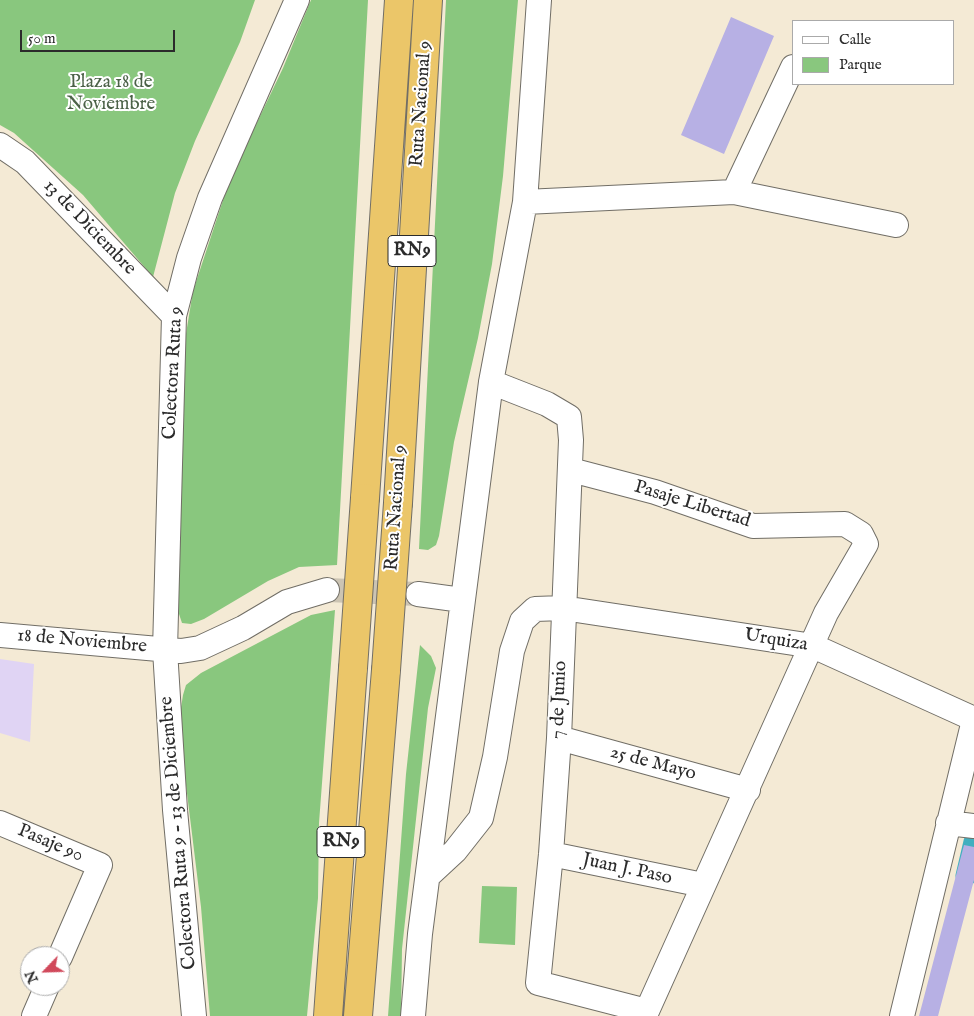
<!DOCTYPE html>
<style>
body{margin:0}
#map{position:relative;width:974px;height:1016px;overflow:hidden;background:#f4ead5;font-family:"IM FELL English",serif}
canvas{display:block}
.legend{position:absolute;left:792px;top:20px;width:162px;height:65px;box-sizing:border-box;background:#fff;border:1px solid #aaa;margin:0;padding:6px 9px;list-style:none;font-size:15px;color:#2b2b2b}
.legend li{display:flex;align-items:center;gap:10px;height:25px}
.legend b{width:25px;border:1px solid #aaa}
.north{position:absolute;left:20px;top:946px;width:50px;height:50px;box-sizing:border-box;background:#fff;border:1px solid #aaa;border-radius:50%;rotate:246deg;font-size:14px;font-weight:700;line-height:20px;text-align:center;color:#2b2b2b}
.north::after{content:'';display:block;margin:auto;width:18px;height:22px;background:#d1495b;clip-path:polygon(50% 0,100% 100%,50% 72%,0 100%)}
.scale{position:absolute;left:20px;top:30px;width:155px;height:22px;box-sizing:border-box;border:2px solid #2b2b2b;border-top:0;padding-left:6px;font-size:15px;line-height:18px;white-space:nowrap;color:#2b2b2b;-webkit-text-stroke:4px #fff;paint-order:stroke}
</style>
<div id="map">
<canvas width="974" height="1016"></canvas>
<ul class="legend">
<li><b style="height:6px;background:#fff"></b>Calle</li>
<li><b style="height:14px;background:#89c77e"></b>Parque</li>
</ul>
<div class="north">N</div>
<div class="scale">50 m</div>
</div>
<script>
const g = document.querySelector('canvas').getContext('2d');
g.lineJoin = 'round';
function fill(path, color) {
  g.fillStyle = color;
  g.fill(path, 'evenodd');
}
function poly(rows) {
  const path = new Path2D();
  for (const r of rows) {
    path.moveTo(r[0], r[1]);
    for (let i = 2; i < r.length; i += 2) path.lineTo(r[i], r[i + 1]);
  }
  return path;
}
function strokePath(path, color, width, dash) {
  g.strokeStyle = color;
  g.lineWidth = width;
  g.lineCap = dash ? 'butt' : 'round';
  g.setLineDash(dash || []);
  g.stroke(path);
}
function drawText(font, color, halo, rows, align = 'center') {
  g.font = font + ' "IM FELL English",serif';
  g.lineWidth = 4;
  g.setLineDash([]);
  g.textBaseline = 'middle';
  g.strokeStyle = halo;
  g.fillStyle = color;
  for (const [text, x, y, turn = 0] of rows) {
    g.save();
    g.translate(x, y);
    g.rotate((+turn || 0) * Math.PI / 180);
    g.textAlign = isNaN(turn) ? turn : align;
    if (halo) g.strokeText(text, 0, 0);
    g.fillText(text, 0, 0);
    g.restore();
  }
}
fill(poly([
 [0,659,34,664,30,742,0,733]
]), '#e0d4f4');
fill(poly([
 [0,0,255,0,240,42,195,141,175,193,153,277,83,195,14,133,0,125],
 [311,0,368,0,337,565,299,567,268,581,204,619,191,624,182,623,179,614,179,564,183,352,193,291,230,179,283,68],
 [446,0,518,0,503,176,492,264,478,338,454,442,439,536,436,545,428,550,419,549],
 [335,610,319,823,318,898,307,1016,210,1016,201,907,185,777,180,714,183,695,186,685,201,673,311,615],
 [420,645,431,656,436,668,428,708,402,949,401,1016,388,1016,406,774],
 [482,886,517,887,515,945,479,943]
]), '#89c77e');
strokePath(poly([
 [966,876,974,842]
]), '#41afbf', 21);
fill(poly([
 [731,17,774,36,724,154,681,135],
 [964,845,974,847,974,880,938,1016,919,1016]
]), '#b7b0e4');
strokePath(poly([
 [327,590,418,594]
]), '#ccc4b3', 24, [24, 12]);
const minor = poly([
 [0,145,25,162,174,316],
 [734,192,793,67],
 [525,202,734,192,896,225],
 [491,382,547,404,569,417,571,440,559,738,551,854,538,983,647,1011,826,613,866,544,861,534,845,524,753,526,655,492,571,470],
 [418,594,462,600],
 [0,635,181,651,200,648,243,628,287,602,327,590],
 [559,738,748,790],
 [0,823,100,865,60,957],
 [948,823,974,826],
 [551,854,703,885],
 [428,876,455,851,481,818,495,757,512,651,522,621,535,609,563,608,813,646,974,719],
 [34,1016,47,986],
 [194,1016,175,810,165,650,174,316,189,258,210,198,297,0],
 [413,1016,420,934,491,382,525,202,539,0],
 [902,1016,974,720]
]);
const highway = poly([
 [365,498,399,0],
 [398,503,428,0],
 [328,1016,353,668],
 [358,1016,386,670]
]);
strokePath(minor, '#716e66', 26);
strokePath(highway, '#716e66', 30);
strokePath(minor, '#fff', 24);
strokePath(highway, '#ebc669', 28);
const highwayBridge = poly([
 [353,668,365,498],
 [386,670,398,503]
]);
strokePath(highwayBridge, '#716e66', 30, []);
strokePath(highwayBridge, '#ebc669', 28);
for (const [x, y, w] of [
 [412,251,48],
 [341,842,48]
]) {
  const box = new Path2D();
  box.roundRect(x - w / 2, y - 15.5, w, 31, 4);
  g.fillStyle = '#fff';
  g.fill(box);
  strokePath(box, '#2b2b2b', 1);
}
drawText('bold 18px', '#2b2b2b', null, [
 ["RN9",412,251],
 ["RN9",341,842]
]);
drawText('19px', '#4c6248', '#fff', [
 ["Plaza 18 de",111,83],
 ["Noviembre",111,105]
]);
drawText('19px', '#2b2b2b', '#fff', [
 ["Ruta Nacional 9",422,104,-86],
 ["13 de Diciembre",89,228,46],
 ["Colectora Ruta 9",174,373,-87],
 ["Pasaje Libertad",692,505,17],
 ["Ruta Nacional 9",397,508,-86],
 ["Urquiza",776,641,9],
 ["18 de Noviembre",82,642,5],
 ["7 de Junio",560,700,-88],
 ["25 de Mayo",653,764,15],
 ["Colectora Ruta 9 - 13 de Diciembre",179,833,-95],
 ["Pasaje 90",50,844,23],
 ["Juan J. Paso",627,870,12]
]);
</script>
